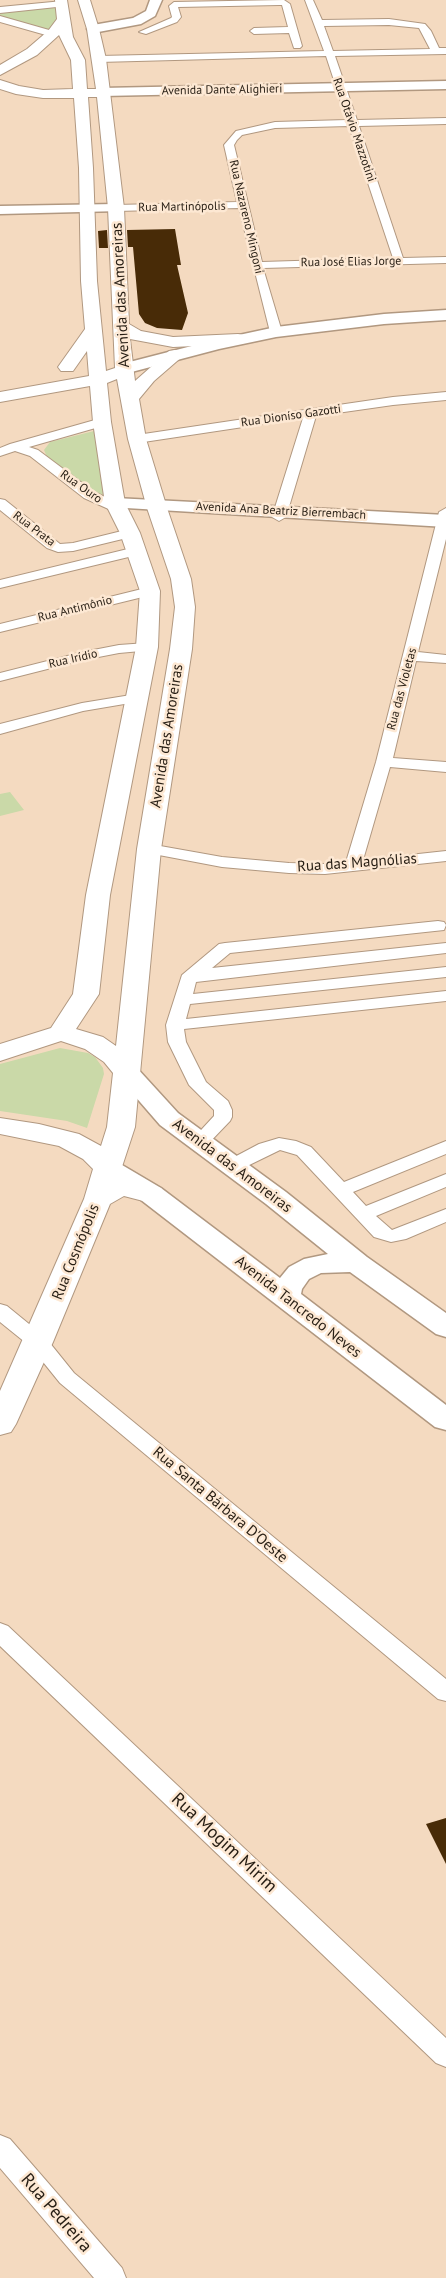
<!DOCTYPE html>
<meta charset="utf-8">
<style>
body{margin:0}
canvas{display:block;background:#f4dac0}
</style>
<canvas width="446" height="2278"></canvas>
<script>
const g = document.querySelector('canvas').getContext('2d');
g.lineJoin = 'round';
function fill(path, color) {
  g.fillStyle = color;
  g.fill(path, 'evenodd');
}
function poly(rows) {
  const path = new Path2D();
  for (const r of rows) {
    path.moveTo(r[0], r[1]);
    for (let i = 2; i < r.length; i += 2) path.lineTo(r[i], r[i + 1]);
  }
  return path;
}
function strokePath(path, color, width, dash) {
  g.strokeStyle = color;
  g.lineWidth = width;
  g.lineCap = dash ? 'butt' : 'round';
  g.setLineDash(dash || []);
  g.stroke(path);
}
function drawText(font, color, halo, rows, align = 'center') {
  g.font = font + ' "PT Sans",sans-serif';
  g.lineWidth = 5;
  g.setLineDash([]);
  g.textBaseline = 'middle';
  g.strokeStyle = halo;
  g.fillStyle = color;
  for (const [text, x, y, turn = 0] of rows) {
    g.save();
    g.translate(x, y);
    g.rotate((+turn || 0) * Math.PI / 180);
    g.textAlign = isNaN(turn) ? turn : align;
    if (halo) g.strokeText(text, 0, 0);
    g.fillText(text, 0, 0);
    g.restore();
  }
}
fill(poly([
 [56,7,62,8,52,31,0,17,0,13],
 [94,431,110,495,98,498,48,459,44,450,50,442],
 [10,792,24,810,0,816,0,794],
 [60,1048,88,1053,95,1057,103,1068,104,1074,87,1128,67,1121,0,1111,0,1064]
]), '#cad9a8');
fill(poly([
 [175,229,181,265,177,265,188,313,182,330,157,328,145,323,139,314,133,247,128,247,127,230],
 [107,230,108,248,99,248,98,231],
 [446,1818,446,1864,426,1824]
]), '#482b07');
const street = poly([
 [284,0,290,4,302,46,300,48,294,48,289,33,254,34,250,31,254,28,288,27,282,5,280,5,178,7,181,17,177,22,146,34,139,32,171,18,172,17,169,6,174,2,284,0],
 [305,0,313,0,322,20,389,19,425,24,431,31,439,48,446,48,446,54,335,56,357,120,446,118,446,124,359,126,403,258,446,257,446,263,263,268,282,332,276,335,270,332,239,208,116,211,111,208,116,205,237,202,224,145,236,131,275,122,347,120,326,56,99,62,94,59,99,56,324,51,305,0],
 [389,25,419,28,430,49,333,51,324,26,389,25],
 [349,126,393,258,262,262,234,145,237,140,242,135,275,128,349,126],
 [63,1,66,2,66,6,0,13,0,7,63,1],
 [0,16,56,32,57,34,53,37,0,22,0,16],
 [446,392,446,400,393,405,316,416,286,517,279,521,272,517,303,418,137,443,131,439,137,435,311,409,393,397,446,392],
 [102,418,108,422,106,425,29,447,38,450,94,492,123,505,125,508,123,511,113,511,84,498,30,456,15,451,0,456,0,448,10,444,102,418],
 [0,499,5,500,60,544,73,543,130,529,137,533,135,536,73,551,58,552,47,548,0,510,0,499],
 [446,508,446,539,418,652,446,655,446,663,416,661,393,758,446,762,446,772,390,767,363,860,446,851,446,861,325,874,289,873,222,867,143,852,141,849,143,846,149,844,222,857,289,863,325,864,346,862,376,762,439,512,446,508],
 [136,547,141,548,143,551,141,554,0,588,0,580,136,547],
 [150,587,157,591,155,594,0,632,0,624,150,587],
 [147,643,152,644,154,647,152,650,119,653,83,660,0,681,0,673,83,652,119,645,147,643],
 [137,694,142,695,144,698,142,701,83,711,0,734,0,724,82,703,137,694],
 [438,921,444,922,446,925,444,930,230,953,212,968,446,943,446,953,196,982,193,994,446,967,446,977,190,1004,186,1019,446,991,446,1001,184,1029,186,1042,206,1082,228,1101,232,1110,232,1117,230,1121,206,1146,199,1148,192,1146,190,1142,214,1116,214,1110,189,1085,168,1042,166,1025,182,975,219,944,225,943,438,921],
 [279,1138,296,1141,311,1147,344,1182,446,1141,446,1154,353,1192,366,1206,446,1174,446,1187,376,1216,392,1230,446,1209,446,1222,406,1239,391,1242,374,1237,297,1155,280,1150,239,1170,232,1172,225,1170,223,1166,225,1162,259,1144,279,1138],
 [0,1304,7,1306,45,1337,74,1373,446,1679,446,1701,438,1699,60,1383,31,1347,0,1322,0,1304],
 [0,1623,8,1626,446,2038,446,2067,436,2063,0,1646,0,1623],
 [0,2135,10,2139,122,2268,126,2278,94,2278,0,2168,0,2135]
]);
const secondary = poly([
 [150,0,162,0,155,16,141,24,93,33,87,29,93,25,133,18,146,11,150,0],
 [446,81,446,89,102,96,95,92,102,88,446,81],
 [116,204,123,208,121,211,0,214,0,206,116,204],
 [446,310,446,320,384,324,276,337,219,349,124,374,118,373,116,369,118,365,211,341,276,327,384,314,446,310],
 [115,498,446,515,446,527,109,507,106,503,109,499,115,498],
 [127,1064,136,1067,178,1113,286,1192,367,1257,446,1313,446,1337,436,1334,350,1272,321,1273,309,1279,302,1289,301,1294,446,1405,446,1430,435,1427,141,1200,99,1174,95,1168,99,1162,108,1160,117,1162,161,1188,280,1278,289,1267,304,1259,328,1254,266,1204,160,1125,114,1072,118,1067,127,1064]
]);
const primary = poly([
 [55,0,67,0,73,37,85,60,87,89,96,89,87,29,78,0,90,0,99,29,106,59,124,208,129,324,141,331,173,337,238,334,244,335,247,339,244,343,238,344,173,347,130,339,135,381,169,351,175,350,181,351,184,355,154,381,139,399,146,439,167,508,191,579,195,607,192,649,161,849,135,1127,118,1179,122,1178,161,1188,165,1194,161,1200,151,1203,124,1196,110,1204,53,1342,16,1424,11,1432,0,1435,0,1391,84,1199,93,1169,83,1159,59,1146,0,1134,0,1118,39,1124,79,1134,101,1146,107,1127,113,1073,104,1062,85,1049,61,1041,0,1061,0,1044,51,1028,73,994,86,895,136,647,140,591,120,533,105,503,93,422,90,386,0,402,0,392,89,376,87,351,73,371,61,371,58,367,85,329,81,281,79,168,74,98,43,98,16,94,0,89,0,80,19,86,43,90,73,89,71,60,59,35,37,55,0,75,0,65,27,49,48,31,57,19,55,0],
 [88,97,97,97,108,208,115,368,106,371,97,281,93,168,88,97],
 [117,379,128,439,147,508,171,579,175,607,170,649,137,849,116,1046,103,1037,76,1029,99,994,110,895,158,647,160,591,140,533,125,503,111,422,107,383,117,379]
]);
strokePath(street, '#b19880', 2);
strokePath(secondary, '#b19880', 3);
strokePath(primary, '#b19880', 2);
fill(street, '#fff');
fill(secondary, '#fff');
fill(primary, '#fff');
drawText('12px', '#261d13', '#fde8d3', [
 ["Avenida Dante Alighieri",222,90,-1],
 ["Rua Otávio Mazzotini",354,130,71],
 ["Rua Martinópolis",182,207,-1],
 ["Rua Nazareno Mingoni",246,217,77],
 ["Rua José Elias Jorge",351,262,-1],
 ["Rua Dioníso Gazotti",291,416,-8],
 ["Rua Ouro",81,487,35],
 ["Avenida Ana Beatriz Bierrembach",281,511,3],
 ["Rua Prata",34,529,37],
 ["Rua Antimônio",75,609,-14],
 ["Rua Irídio",73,659,-13],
 ["Rua das Violetas",402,689,-75]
]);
drawText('15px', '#261d13', '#fde8d3', [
 ["Avenida das Amoreiras",121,295,-93],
 ["Avenida das Amoreiras",167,736,-81],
 ["Rua das Magnólias",357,863,-4],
 ["Avenida das Amoreiras",232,1166,37],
 ["Rua Cosmópolis",76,1252,-68],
 ["Avenida Tancredo Neves",298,1307,38],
 ["Rua Santa Bárbara D'Oeste",220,1505,40]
]);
drawText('18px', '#261d13', '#fde8d3', [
 ["Rua Mogim Mirim",224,1843,43],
 ["Rua Pedreira",56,2213,49]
]);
</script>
